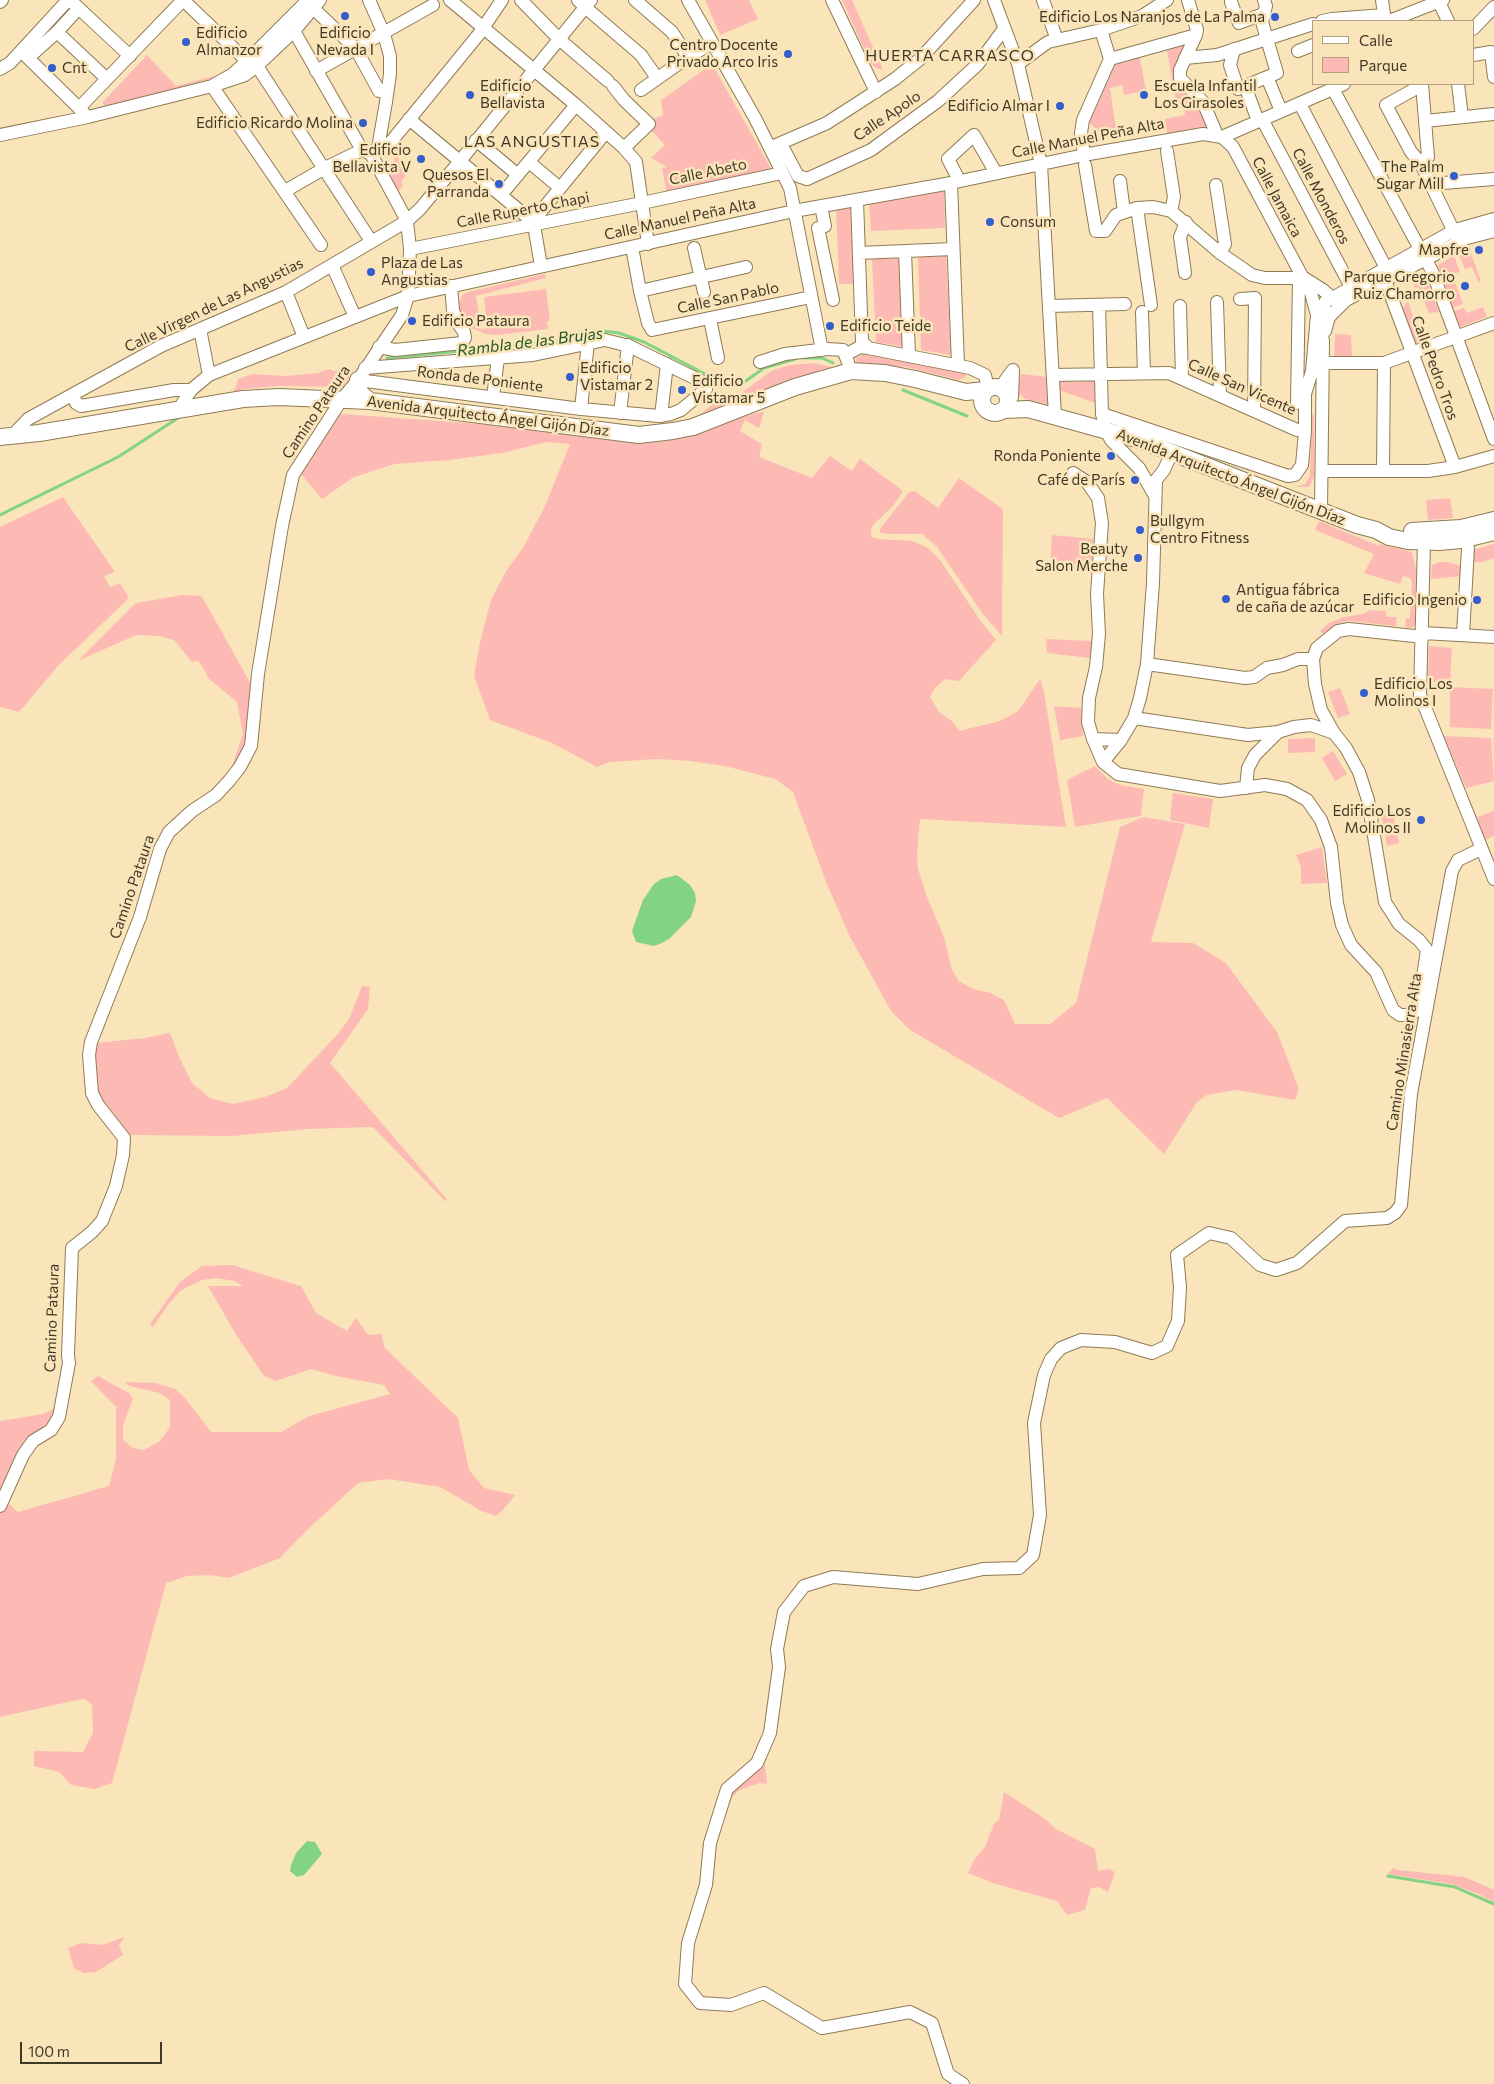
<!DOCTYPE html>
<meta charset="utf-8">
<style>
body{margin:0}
#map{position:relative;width:1494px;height:2084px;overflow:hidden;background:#fae5ba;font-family:Commissioner,sans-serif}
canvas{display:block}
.legend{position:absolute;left:1312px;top:20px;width:162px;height:65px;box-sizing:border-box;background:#fae5ba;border:1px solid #b0a080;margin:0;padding:6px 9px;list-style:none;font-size:15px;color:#413928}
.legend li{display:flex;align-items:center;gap:10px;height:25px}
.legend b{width:25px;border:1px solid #b0a080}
.scale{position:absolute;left:20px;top:2042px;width:142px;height:22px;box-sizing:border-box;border:2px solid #413928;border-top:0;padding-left:6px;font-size:15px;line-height:18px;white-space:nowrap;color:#413928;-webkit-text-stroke:4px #fae5ba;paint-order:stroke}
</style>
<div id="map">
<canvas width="1494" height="2084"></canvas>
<ul class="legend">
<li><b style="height:6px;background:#fff"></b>Calle</li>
<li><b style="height:14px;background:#fdbab4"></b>Parque</li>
</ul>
<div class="scale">100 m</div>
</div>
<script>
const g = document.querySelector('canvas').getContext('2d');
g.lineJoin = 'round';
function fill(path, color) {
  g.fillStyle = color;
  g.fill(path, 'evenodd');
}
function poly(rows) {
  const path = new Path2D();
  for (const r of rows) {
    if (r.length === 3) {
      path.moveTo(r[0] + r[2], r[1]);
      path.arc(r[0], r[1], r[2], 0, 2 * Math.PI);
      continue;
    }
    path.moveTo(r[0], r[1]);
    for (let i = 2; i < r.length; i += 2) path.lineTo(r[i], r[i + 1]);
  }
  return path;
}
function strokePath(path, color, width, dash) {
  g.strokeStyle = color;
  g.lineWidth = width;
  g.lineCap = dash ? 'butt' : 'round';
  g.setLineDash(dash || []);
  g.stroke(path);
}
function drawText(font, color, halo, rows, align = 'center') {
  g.font = font + ' Commissioner,sans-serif';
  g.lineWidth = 5;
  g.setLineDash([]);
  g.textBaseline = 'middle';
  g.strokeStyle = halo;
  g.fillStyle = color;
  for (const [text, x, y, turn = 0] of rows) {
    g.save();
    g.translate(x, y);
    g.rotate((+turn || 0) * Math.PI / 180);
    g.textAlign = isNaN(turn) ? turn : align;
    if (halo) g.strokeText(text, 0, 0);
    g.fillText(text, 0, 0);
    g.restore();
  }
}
fill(poly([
 [705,0,749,0,758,19,720,35],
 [842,0,852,0,883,70,876,68,870,62],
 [1188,41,1177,69,1199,104,1209,129,1195,129,1167,134,1165,119,1185,115,1183,104,1177,105,1166,46],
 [1139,53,1146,91,1124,95,1122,85,1110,88,1117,136,1111,137,1099,132,1087,120,1113,60],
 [147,55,176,86,229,72,229,74,106,107,102,103],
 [712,64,772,170,667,194,662,168,667,167,651,158,665,145,649,128,651,120,663,115,661,100],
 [395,156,411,168,401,182,403,185,397,193,391,175],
 [944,189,945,228,871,231,869,202],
 [851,205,854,284,839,284,836,208],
 [1469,248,1481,281,1479,283,1472,267,1465,269,1458,252],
 [946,256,951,355,921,350,918,257],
 [1454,256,1460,272,1452,274,1463,304,1453,308,1438,265],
 [899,258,904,347,876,342,872,259],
 [1424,272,1439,312,1429,313,1418,287,1415,288,1411,279],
 [545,274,546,278,476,296,481,330,487,328,484,297,546,289,550,321,547,321,548,329,498,335,486,334,471,328,461,314,459,307,460,300,462,295,468,292],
 [1408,302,1419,331,1425,330,1428,340,1414,345,1401,309],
 [1483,307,1487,317,1460,327,1454,311,1464,308,1467,313],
 [1335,334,1351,335,1352,359,1334,359],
 [868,352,966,372,966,375,964,378,958,380,907,367,857,363,856,358],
 [813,363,837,368,781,383,696,418,725,394,733,399,773,370,790,365],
 [349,368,354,370,343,387,278,386,244,389,232,393,236,387,238,379,252,374,287,376,318,373,330,369,334,371],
 [1021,374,1048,377,1050,405,1025,399,1020,395,1017,392],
 [1097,381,1098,404,1059,390,1058,382],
 [764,412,759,428,745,420,740,431,762,444,759,457,812,478,830,456,852,471,860,459,903,491,893,506,874,524,871,530,871,537,879,539,913,541,928,548,940,560,980,620,996,640,959,681,945,679,935,688,930,697,939,712,953,722,959,731,1000,721,1018,711,1040,679,1044,692,1066,827,920,819,917,852,918,869,927,897,944,937,952,970,959,981,973,989,990,993,1004,1000,1015,1024,1050,1024,1076,1003,1120,827,1144,817,1185,824,1151,942,1193,943,1226,963,1277,1032,1299,1089,1295,1100,1236,1090,1207,1095,1197,1102,1164,1154,1107,1098,1059,1118,910,1030,891,1011,850,937,826,882,793,792,775,779,725,766,690,761,656,759,610,762,597,767,552,743,490,720,474,676,480,642,491,600,506,571,523,548,545,506,570,444,546,442,502,453,449,460,395,464,354,477,322,499,300,473,337,416,343,414,495,425,622,440,660,442,704,431,756,413],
 [1312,415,1314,415,1314,477,1309,487,1295,487,1305,484,1310,476],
 [959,478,1003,509,1002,636,982,613,937,547,922,534,888,534,881,533,879,530,909,492,915,491,938,508],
 [63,497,115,572,104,576,110,587,120,583,129,598,59,665,19,712,0,707,0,527],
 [1450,498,1453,518,1428,520,1426,500],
 [1319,521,1379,546,1380,544,1412,552,1416,569,1415,625,1412,628,1405,627,1406,618,1410,618,1412,582,1410,578,1403,576,1400,584,1364,573,1374,554,1315,530],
 [1052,535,1093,539,1091,572,1050,567],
 [1494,544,1494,558,1482,562,1472,562,1473,550],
 [1440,562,1448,562,1462,566,1462,576,1431,579,1432,565],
 [183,595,201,596,205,602,252,686,247,742,228,777,243,734,237,702,208,678,204,669,198,661,192,662,174,640,159,636,136,635,78,661,136,603],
 [1370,610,1386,611,1386,617,1397,617,1396,626,1349,621,1338,623,1323,634,1320,631,1329,623,1344,617,1363,614],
 [1046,639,1092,641,1090,658,1047,653],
 [1429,646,1452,648,1450,683,1428,682],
 [1450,687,1493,689,1491,729,1450,727],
 [1340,688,1350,714,1338,718,1328,692],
 [1054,706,1081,708,1083,736,1060,740],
 [1444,736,1491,738,1494,781,1466,788],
 [1315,738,1315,752,1288,753,1288,739],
 [1333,751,1347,774,1335,781,1322,758],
 [1095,766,1108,779,1120,785,1144,789,1141,816,1075,827,1067,780],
 [1173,793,1213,799,1209,828,1170,820],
 [1494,811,1494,836,1485,840,1477,817],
 [1393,812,1399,843,1387,846,1381,813],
 [1322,847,1327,883,1301,884,1301,867,1296,855],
 [362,986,370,987,368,1009,330,1063,446,1198,446,1202,373,1127,308,1129,232,1136,131,1135,122,1127,98,1095,93,1055,96,1043,145,1038,170,1033,180,1059,192,1083,210,1098,233,1104,265,1097,287,1088,337,1035,349,1019],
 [232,1265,301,1286,316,1313,347,1331,356,1318,368,1335,381,1334,385,1348,458,1418,469,1470,484,1488,515,1495,503,1510,496,1516,482,1511,440,1487,388,1479,358,1483,306,1531,280,1558,229,1578,211,1575,187,1576,166,1583,112,1783,95,1789,71,1785,59,1772,34,1766,34,1751,83,1752,93,1733,92,1705,85,1699,77,1700,0,1717,0,1513,8,1503,18,1512,109,1486,116,1460,116,1407,91,1381,98,1376,129,1393,133,1399,123,1425,123,1440,133,1448,144,1450,160,1441,170,1427,170,1400,160,1393,130,1386,124,1382,156,1383,175,1389,185,1398,211,1432,281,1432,309,1416,390,1394,384,1385,336,1376,311,1369,276,1381,264,1376,235,1333,208,1286,243,1286,234,1281,217,1278,202,1280,189,1286,180,1291,168,1305,153,1327,150,1324,180,1282,202,1266],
 [61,1405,52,1419,33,1435,0,1500,0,1421,43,1414],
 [766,1755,765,1764,767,1784,759,1783,740,1790,725,1803,730,1795],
 [1004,1792,1044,1818,1056,1829,1095,1849,1098,1871,1109,1869,1115,1872,1108,1892,1099,1887,1091,1888,1085,1910,1067,1915,1057,1901,996,1884,968,1873,974,1860,985,1847,994,1824,999,1820],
 [1393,1868,1398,1870,1465,1877,1494,1890,1494,1902,1481,1895,1451,1884,1388,1874],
 [125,1937,119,1945,123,1955,96,1972,83,1973,74,1968,68,1948,81,1943,102,1945]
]), '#fdbab4');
fill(poly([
 [677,875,690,885,695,893,696,901,691,917,669,939,662,943,654,946,636,942,632,931,643,900,654,884,661,879],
 [307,1841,315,1842,322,1854,304,1875,297,1877,290,1871,291,1865,296,1853]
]), '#83d385');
strokePath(poly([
 [387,358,554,342,593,331,603,331,619,333,644,342,726,385,740,385,764,368,795,359],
 [804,358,822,358,833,363],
 [903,390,967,416],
 [0,515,118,457,178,418],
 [1388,1876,1455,1887,1494,1904]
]), '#83d385', 3);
const minor = poly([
 [70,0,130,56],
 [183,0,247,61],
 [308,0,247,61,233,74,212,86,321,245],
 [369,0,384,34,390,56,390,74,386,102,378,148,373,152],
 [450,0,576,105,624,148,636,162,648,244],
 [521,0,559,39,608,81],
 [578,0,585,7,641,55,657,78],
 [635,0,672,32,688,57],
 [688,0,755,118,790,188,822,350],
 [832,0,876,92],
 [994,0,1018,64,1041,164,1055,416],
 [1043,0,1057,40],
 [1188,0,1197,30,1196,35,1180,70,1180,78,1203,102,1217,135],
 [1382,0,1385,21],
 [0,2,2,0],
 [1231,2,1239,23,1263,14],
 [1439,2,1448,21],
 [313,8,356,49,379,91,387,93],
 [1322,21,1332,19,1384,15],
 [1389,21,1443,0],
 [1473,29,1494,7],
 [57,32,107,79],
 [1234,49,1230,65,1238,89,1277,73,1262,22,1266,6,1264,0],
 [21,51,84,113],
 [1298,51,1313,45],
 [1473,55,1491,52,1494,77],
 [28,58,57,32,78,9],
 [1185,58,1217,55,1313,24],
 [1110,59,1196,35],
 [1018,64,1048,42,1101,30,1142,16,1167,0],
 [257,66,371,241],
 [0,69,10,63,68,0],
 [316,71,433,5],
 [1267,77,1281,111],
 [1458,84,1462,117],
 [1422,85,1386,105,1411,152,1420,162,1457,238],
 [613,86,624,100,649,124,624,148],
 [1245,86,1258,121],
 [1333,89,1432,271,1494,439],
 [641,90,688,57,712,43],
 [1300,104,1386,268],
 [79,108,183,0],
 [409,119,526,216,534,225,541,266],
 [1262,119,1351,287],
 [1425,121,1494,114],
 [0,135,88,117,212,86,245,75,257,66,294,31,320,0],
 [1222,137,1344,84],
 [476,140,518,175],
 [781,144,798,176,807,179,871,150,938,101,978,64,1004,29],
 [774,146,827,123,895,79,920,59,974,0],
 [378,148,390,143,479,34,502,0],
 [1167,151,1174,197,1171,211],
 [1084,155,1081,133,1083,120,1110,59,1101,30],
 [529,162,560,188],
 [1420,162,1428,157,1422,84],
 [1085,165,1096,231,1105,231,1116,215,1137,208,1153,207,1171,211,1220,253,1252,275,1265,278,1304,278,1323,290,1331,297],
 [959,180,948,159,974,135,996,173],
 [1120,181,1124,212],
 [951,183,958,365],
 [1431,184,1494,179],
 [1216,185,1225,244,1220,253],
 [285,191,325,168,362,150],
 [501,195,576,105],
 [857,200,862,341,868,348],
 [821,206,825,226,818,228,833,300],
 [1137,208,1151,305],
 [534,225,538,215,606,132],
 [632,247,640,291,648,323,652,330,811,297],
 [694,248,704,292],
 [410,249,642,203,782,173],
 [905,251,909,356],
 [859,253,953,249],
 [332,265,355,317],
 [1185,273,1180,237,1186,222],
 [1385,280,1455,467],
 [640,291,746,267],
 [286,292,304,337],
 [1240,299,1255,298,1254,411],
 [1217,302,1220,395],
 [1099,305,1102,414,1106,430,1111,440,1139,468,1155,496],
 [1049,306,1125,304],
 [1180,306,1182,378],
 [1142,312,1144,373],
 [710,319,718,358],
 [200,329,209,375],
 [1325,331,1329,317,1346,300,1467,238,1494,231],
 [379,347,395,350,462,343,465,338,464,332,457,322,453,310,451,286],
 [845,355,860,347,868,348,970,368,985,375,988,389],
 [760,362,785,354,828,349,843,350,848,362],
 [1323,363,1384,363,1494,323],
 [1053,375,1169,373,1297,430,1305,431,1302,465,1295,475,1288,476,1102,414],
 [358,380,581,409,659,416,671,414,681,410,706,389,705,383,629,346,605,340,533,355,365,368],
 [1000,388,1012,371],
 [73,395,76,403,81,406,174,390,191,390],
 [493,397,498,358],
 [1012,397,1013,370],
 [1297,403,1299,278],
 [179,409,191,390,209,375,408,296,794,211,951,183,1089,154,1203,134,1222,137,1233,147,1311,293,1317,315,1312,371,1305,394,1305,431],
 [581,409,588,342],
 [620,413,628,345],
 [661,416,667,364],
 [12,436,28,419,161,346,286,292,407,221,420,209,460,161,591,0],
 [1323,471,1428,471,1455,467,1494,456],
 [1383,471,1384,363],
 [1073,473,1087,482,1098,498,1102,523,1097,594,1099,634,1096,667,1089,698,1088,722,1093,739,1103,762,1118,774,1220,791,1265,785,1287,789,1307,800,1321,820,1331,847,1337,903,1342,925,1351,945,1376,972,1393,1010,1400,1015,1409,1015,1418,1010,1427,950,1419,940,1399,924,1385,902,1368,800,1359,772,1346,748,1334,733,1321,710,1315,684,1313,659,1317,648,1322,644,1338,631,1349,629,1423,637],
 [1321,511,1323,341,1320,323,1325,302,1455,230,1494,219],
 [1424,542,1420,695,1494,879],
 [1423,633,1494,637],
 [1463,635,1468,548],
 [1147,664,1245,678,1254,677,1267,668,1283,665,1298,659,1313,659],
 [1134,718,1248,735,1278,732],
 [1093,739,1121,740],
 [1103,762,1121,740,1134,718,1140,698,1147,664,1153,583,1156,480,1164,470,1172,452],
 [1246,788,1248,768,1255,755,1278,732,1294,727,1311,725,1334,733],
 [0,1506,23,1455,33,1441,51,1430,59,1417,69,1363,68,1355,72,1248,92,1232,102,1221,116,1186,123,1155,124,1138,98,1105,92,1093,89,1055,91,1042,140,917,160,849,169,832,192,811,216,795,229,781,240,767,251,746,258,674,282,526,293,475,342,399,358,380,402,315,408,296,410,249,407,221,371,154,362,150,294,31],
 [963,2084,948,2074,932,2023,910,2012,822,2028,764,1993,731,2005,700,2003,685,1984,688,1943,706,1885,710,1843,727,1789,757,1763,770,1733,779,1667,777,1649,784,1612,804,1586,833,1577,918,1584,983,1569,1019,1568,1033,1555,1040,1515,1034,1423,1044,1375,1051,1359,1061,1348,1081,1340,1115,1342,1152,1353,1167,1346,1178,1321,1180,1287,1177,1255,1209,1233,1231,1238,1260,1265,1276,1270,1297,1263,1345,1221,1387,1218,1395,1213,1401,1205,1411,1094,1452,871,1458,860,1481,849]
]);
const major = poly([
 [358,380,360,393,370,401],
 [995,400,13],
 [1004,410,1028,409,1140,440,1357,525,1376,530,1389,537,1408,541,1439,542,1461,540,1494,532],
 [0,437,39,433,243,399,279,397,370,401,639,435,673,431,693,427,795,387,851,371,885,373,915,379,966,392,986,390],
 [1412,531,1461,528,1494,520]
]);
strokePath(minor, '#8e7b54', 14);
strokePath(major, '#8e7b54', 18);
strokePath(minor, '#fff', 12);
strokePath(major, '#fff', 16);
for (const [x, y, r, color] of [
 [345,16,5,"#325dcd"],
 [1275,17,5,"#325dcd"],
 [186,42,5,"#325dcd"],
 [788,54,5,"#325dcd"],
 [52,68,5,"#325dcd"],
 [470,95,5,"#325dcd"],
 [1144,95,5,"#325dcd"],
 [1060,106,5,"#325dcd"],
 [363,123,5,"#325dcd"],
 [421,159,5,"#325dcd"],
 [1454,176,5,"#325dcd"],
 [499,184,5,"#325dcd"],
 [990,222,5,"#325dcd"],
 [1479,250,5,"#325dcd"],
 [371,272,5,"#325dcd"],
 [1465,286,5,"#325dcd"],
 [412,321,5,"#325dcd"],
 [830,326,5,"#325dcd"],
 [570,377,5,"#325dcd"],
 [682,390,5,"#325dcd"],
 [1111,456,5,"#325dcd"],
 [1135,480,5,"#325dcd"],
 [1140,530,5,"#325dcd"],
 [1138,558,5,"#325dcd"],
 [1226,599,5,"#325dcd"],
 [1477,600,5,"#325dcd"],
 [1364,693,5,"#325dcd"],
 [1421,820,5,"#325dcd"]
]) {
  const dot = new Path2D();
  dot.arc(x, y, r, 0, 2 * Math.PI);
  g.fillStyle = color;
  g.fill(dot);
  strokePath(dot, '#fae5ba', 2);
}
drawText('15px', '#413928', '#fae5ba', [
 ["Edificio Los Naranjos de La Palma",1265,17],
 ["Edificio",196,33,"left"],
 ["Almanzor",196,50,"left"],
 ["Edificio",345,33,"center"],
 ["Nevada I",345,50,"center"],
 ["Centro Docente",778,45],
 ["Privado Arco Iris",778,62],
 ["Cnt",62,68,"left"],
 ["Edificio",480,86,"left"],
 ["Bellavista",480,103,"left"],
 ["Escuela Infantil",1154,86,"left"],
 ["Los Girasoles",1154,103,"left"],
 ["Edificio Almar I",1050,106],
 ["Edificio Ricardo Molina",353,123],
 ["Edificio",411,150],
 ["Bellavista V",411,167],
 ["The Palm",1444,167],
 ["Sugar Mill",1444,184],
 ["Quesos El",489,175],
 ["Parranda",489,192],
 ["Consum",1000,222,"left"],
 ["Mapfre",1469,250],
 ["Plaza de Las",381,263,"left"],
 ["Angustias",381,280,"left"],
 ["Parque Gregorio",1455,277],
 ["Ruiz Chamorro",1455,294],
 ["Edificio Pataura",422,321,"left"],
 ["Edificio Teide",840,326,"left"],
 ["Edificio",580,368,"left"],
 ["Vistamar 2",580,385,"left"],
 ["Edificio",692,381,"left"],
 ["Vistamar 5",692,398,"left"],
 ["Ronda Poniente",1101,456],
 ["Café de París",1125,480],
 ["Bullgym",1150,521,"left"],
 ["Centro Fitness",1150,538,"left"],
 ["Beauty",1128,549],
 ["Salon Merche",1128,566],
 ["Antigua fábrica",1236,590,"left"],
 ["de caña de azúcar",1236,607,"left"],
 ["Edificio Ingenio",1467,600],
 ["Edificio Los",1374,684,"left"],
 ["Molinos I",1374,701,"left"],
 ["Edificio Los",1411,811],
 ["Molinos II",1411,828]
], 'right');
drawText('15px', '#413928', '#fae5ba', [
 ["Calle Apolo",887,116,-34],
 ["Calle Manuel Peña Alta",1088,138,-11],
 ["Calle Abeto",708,172,-12],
 ["Calle Monderos",1321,196,62],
 ["Calle Jamaica",1277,197,62],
 ["Calle Ruperto Chapi",523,210,-11],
 ["Calle Manuel Peña Alta",680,219,-12],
 ["Calle San Pablo",728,298,-12],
 ["Calle Virgen de Las Angustias",214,305,-26],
 ["Calle Pedro Tros",1435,368,70],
 ["Ronda de Poniente",480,379,7],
 ["Calle San Vicente",1242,387,24],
 ["Camino Pataura",316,412,-56],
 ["Avenida Arquitecto Ángel Gijón Díaz",488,416,7],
 ["Avenida Arquitecto Ángel Gijón Díaz",1231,477,21],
 ["Camino Pataura",132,887,-71],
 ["Camino Minasierra Alta",1404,1052,-81],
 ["Camino Pataura",52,1318,-88]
]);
g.letterSpacing = '1px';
drawText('16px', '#413928', '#fae5ba', [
 ["HUERTA CARRASCO",950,56],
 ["LAS ANGUSTIAS",532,142]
]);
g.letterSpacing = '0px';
drawText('italic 16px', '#215825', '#fae5ba', [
 ["Rambla de las Brujas",530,342,-7]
]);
</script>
